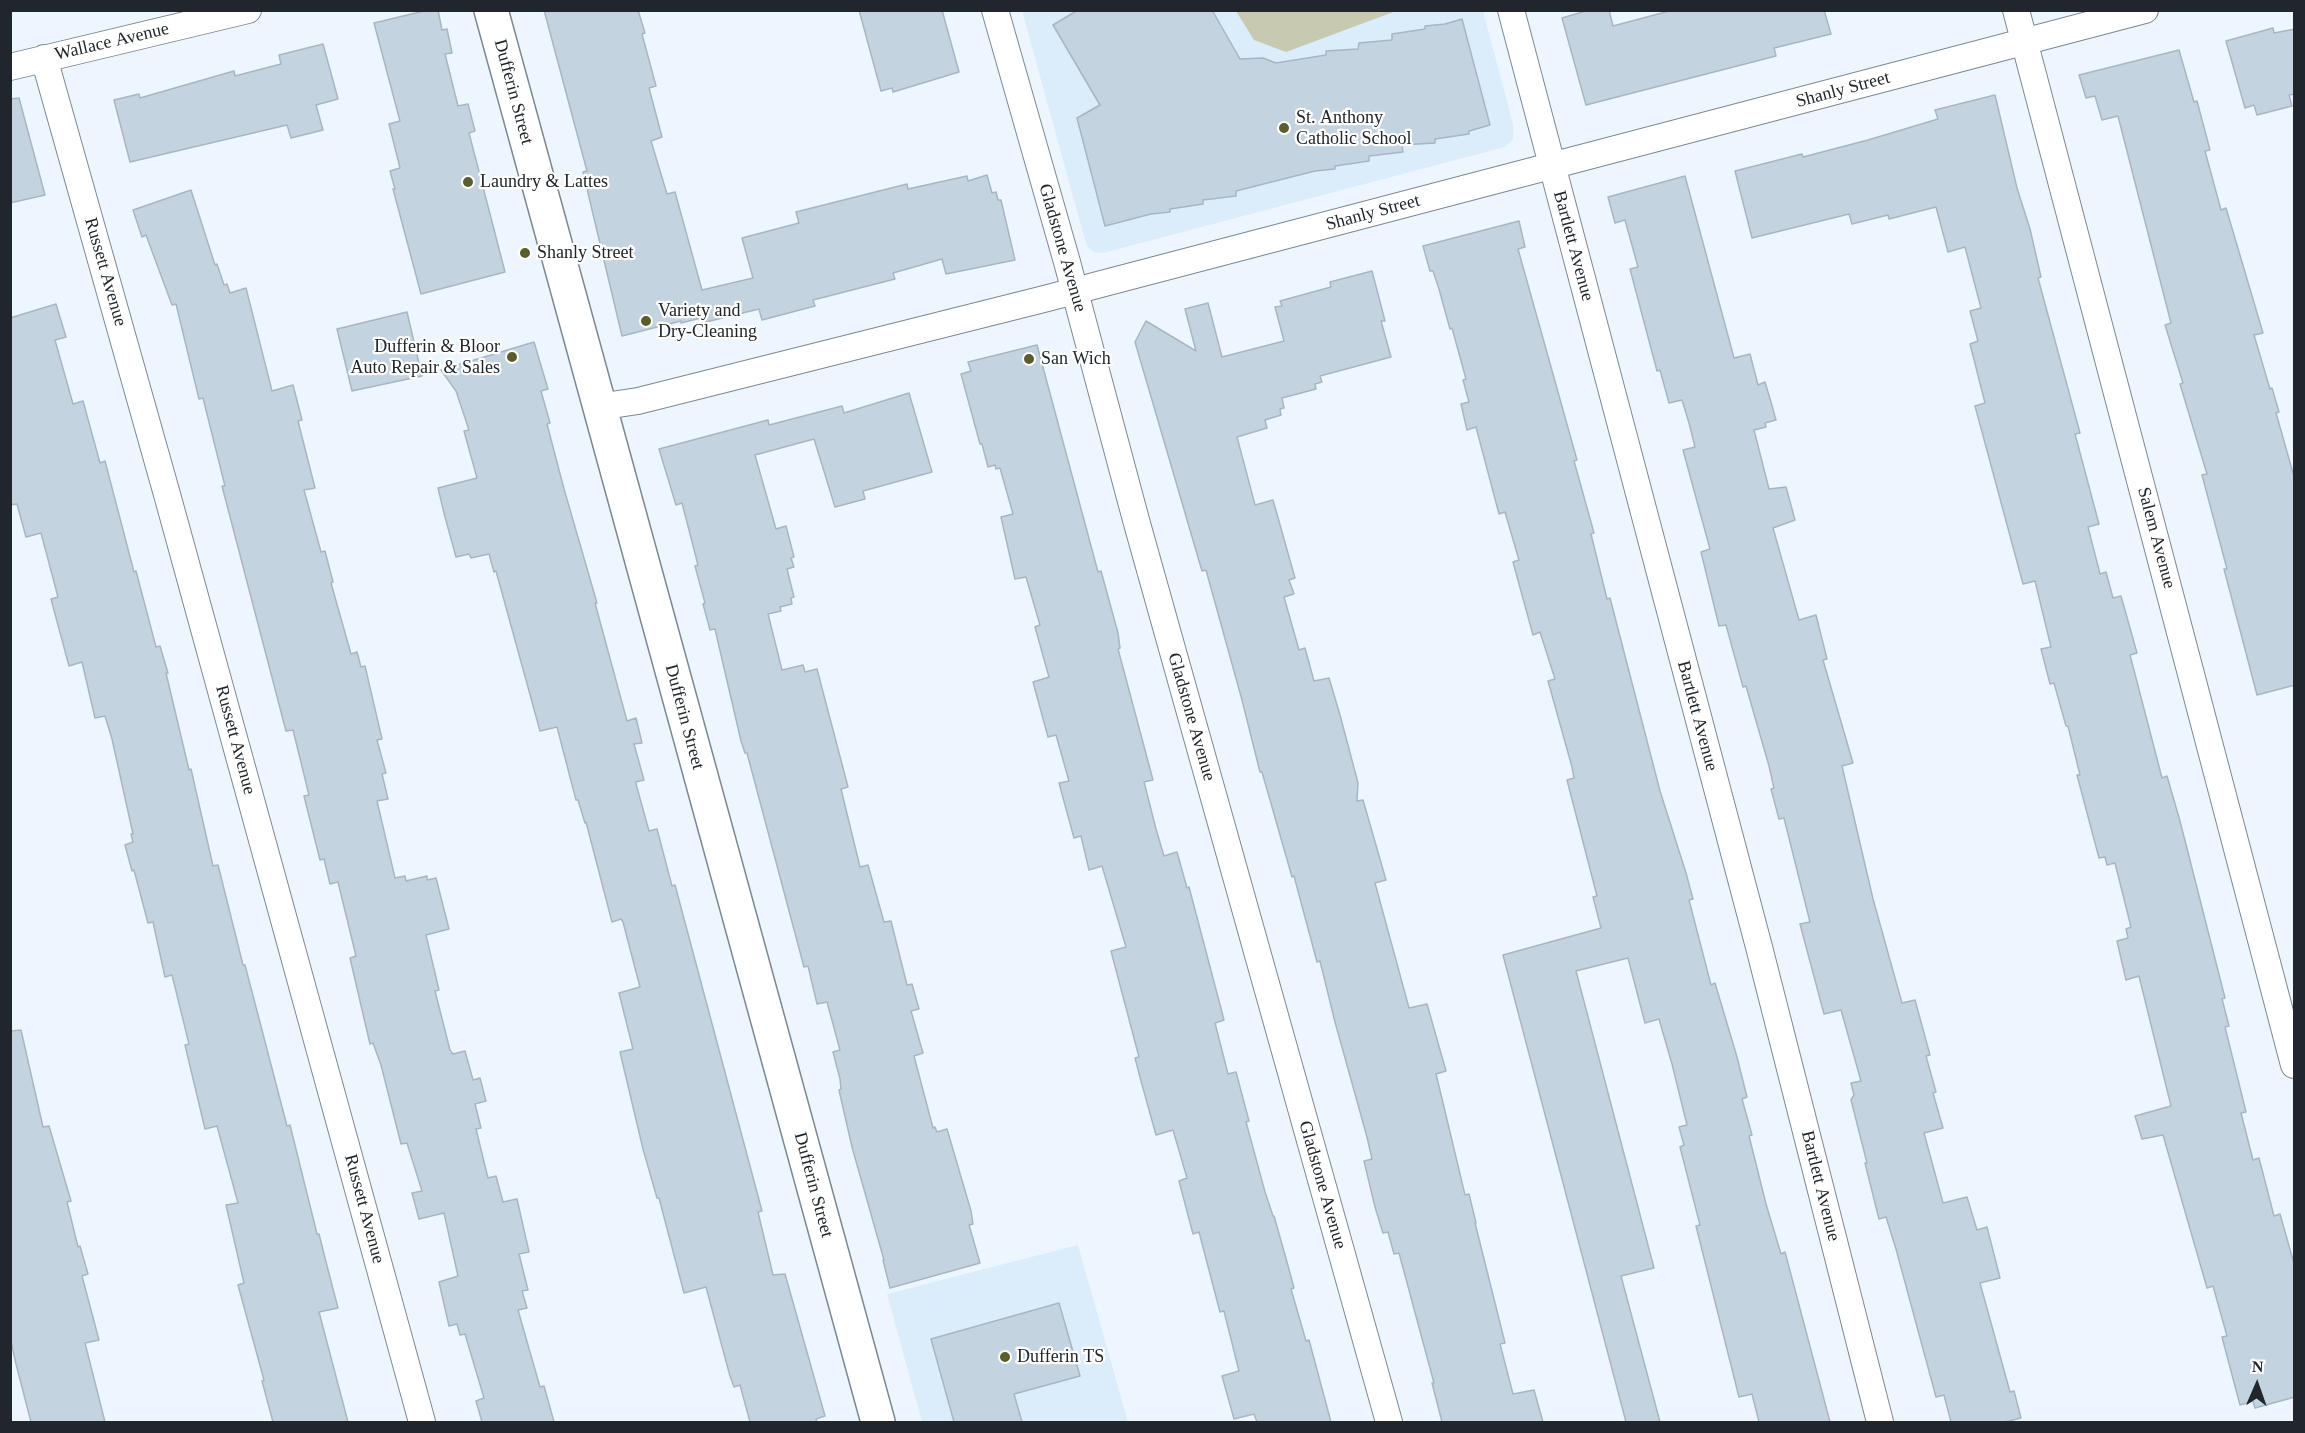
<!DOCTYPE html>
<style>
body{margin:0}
#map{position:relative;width:2305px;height:1433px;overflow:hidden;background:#edf6fe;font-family:Georgia,serif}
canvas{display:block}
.frame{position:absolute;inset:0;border:12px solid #20262b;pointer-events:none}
.north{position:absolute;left:2227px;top:1355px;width:60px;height:60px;-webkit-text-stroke:4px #fff;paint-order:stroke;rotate:2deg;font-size:16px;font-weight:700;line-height:24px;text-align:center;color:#20262b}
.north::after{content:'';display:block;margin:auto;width:21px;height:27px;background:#20262b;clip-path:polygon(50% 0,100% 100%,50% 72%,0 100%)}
</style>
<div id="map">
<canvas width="2305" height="1433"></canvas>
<div class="frame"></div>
<div class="north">N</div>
</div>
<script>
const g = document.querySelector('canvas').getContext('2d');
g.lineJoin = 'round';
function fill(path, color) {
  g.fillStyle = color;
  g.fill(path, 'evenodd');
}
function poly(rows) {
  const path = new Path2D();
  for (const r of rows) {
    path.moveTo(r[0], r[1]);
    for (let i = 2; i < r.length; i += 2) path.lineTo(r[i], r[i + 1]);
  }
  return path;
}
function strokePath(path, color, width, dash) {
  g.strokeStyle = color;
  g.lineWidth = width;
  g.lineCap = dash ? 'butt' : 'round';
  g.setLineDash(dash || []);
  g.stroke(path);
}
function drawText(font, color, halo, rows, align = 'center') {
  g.font = font + ' Georgia,serif';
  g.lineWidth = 4.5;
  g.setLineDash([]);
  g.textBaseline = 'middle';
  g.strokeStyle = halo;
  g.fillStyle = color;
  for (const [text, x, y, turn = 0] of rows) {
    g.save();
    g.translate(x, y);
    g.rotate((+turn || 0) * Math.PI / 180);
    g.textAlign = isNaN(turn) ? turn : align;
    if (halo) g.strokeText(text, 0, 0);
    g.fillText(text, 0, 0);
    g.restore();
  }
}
fill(poly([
 [1022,11,1483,11,1513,124,1513,139,1505,147,1103,253,1094,252,1088,247,1085,240],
 [1078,1245,1128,1422,922,1422,887,1294]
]), '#dbecfb');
fill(poly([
 [1236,11,1396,11,1286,52,1254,40]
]), '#c7cab0');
const building = poly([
 [428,10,438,10,442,30,447,29,452,53,445,54,458,106,468,104,475,131,469,133,505,272,421,294,393,189,395,189,390,171,400,168,389,124,400,121,374,23,428,10],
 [544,10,638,10,645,33,642,34,656,86,649,88,662,137,651,141,667,194,675,192,702,290,753,278,742,238,799,223,796,212,907,184,908,189,967,176,968,181,987,175,992,193,996,192,998,200,1001,200,1015,260,946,274,942,259,893,273,895,279,813,300,815,306,762,320,759,309,706,322,705,317,681,323,681,321,622,336,583,172,587,171,544,10],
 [859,10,942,10,959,72,893,92,892,88,881,91,859,10],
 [1078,10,1212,10,1240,59,1263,58,1276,63,1326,55,1326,51,1358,49,1359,43,1392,40,1392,34,1425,29,1425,26,1445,24,1462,19,1490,125,1469,131,1469,134,1435,139,1435,143,1402,145,1403,152,1369,156,1369,161,1335,166,1335,169,1315,171,1236,191,1236,196,1203,200,1203,204,1170,209,1170,212,1151,214,1105,226,1077,118,1100,105,1053,25,1078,10],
 [1589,10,1609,10,1613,26,1673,10,1824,10,1831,34,1774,48,1776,56,1586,105,1562,18,1589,10],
 [2273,28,2274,33,2295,29,2295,94,2289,95,2292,106,2257,115,2254,105,2245,108,2226,41,2273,28],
 [323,44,338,99,316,105,323,130,291,138,287,125,130,162,114,100,139,94,140,98,234,71,235,76,281,64,279,55,323,44],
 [2179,50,2194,102,2197,101,2210,150,2205,151,2221,210,2226,208,2263,333,2254,335,2270,389,2272,388,2279,412,2276,413,2295,480,2295,685,2257,695,2224,569,2227,569,2202,475,2207,474,2180,384,2183,383,2165,325,2171,323,2118,116,2102,120,2095,96,2086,98,2079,75,2179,50],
 [1995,95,2017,188,2030,229,2041,277,2038,278,2080,433,2075,434,2099,524,2088,527,2100,574,2106,572,2113,598,2121,596,2137,653,2130,655,2162,778,2167,776,2180,821,2225,998,2222,999,2229,1026,2225,1027,2246,1112,2241,1113,2253,1160,2259,1158,2274,1216,2280,1214,2295,1267,2295,1397,2255,1408,2253,1401,2240,1405,2222,1337,2227,1336,2213,1286,2207,1288,2163,1135,2142,1139,2135,1116,2171,1106,2139,976,2126,980,2117,941,2128,938,2126,929,2131,927,2115,863,2107,865,2105,857,2099,858,2077,775,2080,775,2068,726,2066,726,2054,683,2050,684,2041,649,2051,647,2035,581,2023,584,1975,406,1985,403,1970,344,1978,341,1970,311,1981,308,1965,247,1948,252,1936,207,1889,219,1888,215,1852,224,1849,214,1752,238,1735,171,1802,154,1803,157,1868,140,1938,119,1935,110,1995,95],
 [19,98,45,195,10,203,10,99,19,98],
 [1685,176,1734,358,1750,354,1758,385,1765,382,1771,402,1776,420,1765,423,1766,427,1754,430,1769,489,1786,487,1795,520,1773,528,1799,620,1816,615,1827,659,1823,660,1853,763,1842,766,1873,899,1902,1003,1915,1000,1930,1055,1926,1056,1936,1092,1933,1093,1943,1128,1924,1133,1943,1203,1967,1197,1977,1230,1987,1227,2000,1278,1980,1283,2010,1392,2014,1391,2021,1418,2005,1422,1951,1422,1944,1395,1936,1397,1896,1249,1886,1217,1879,1219,1865,1163,1867,1163,1851,1100,1854,1095,1851,1083,1861,1081,1841,1010,1824,1014,1800,924,1810,922,1784,818,1779,819,1771,789,1774,788,1769,766,1746,686,1743,687,1726,625,1719,626,1701,552,1710,549,1683,450,1695,447,1689,423,1682,400,1669,403,1660,370,1657,371,1630,269,1638,267,1625,220,1615,223,1608,197,1685,176],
 [191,190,215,265,217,264,224,285,227,284,230,293,246,288,272,391,293,385,302,420,298,421,315,488,304,490,321,552,325,551,333,582,331,583,351,654,357,652,361,667,365,666,382,739,377,740,386,773,382,774,388,799,377,801,395,878,405,876,406,881,427,876,427,880,436,878,449,929,426,935,439,990,435,991,450,1050,453,1054,465,1051,473,1080,480,1078,486,1101,475,1104,481,1128,476,1129,488,1178,496,1176,503,1202,517,1199,529,1252,519,1254,528,1290,522,1291,527,1308,518,1310,540,1387,544,1386,554,1422,482,1422,476,1401,484,1398,465,1334,460,1335,457,1324,449,1326,439,1282,458,1276,444,1213,419,1219,412,1193,422,1191,407,1143,401,1144,381,1065,373,1043,370,1044,350,958,356,956,338,882,330,884,324,859,320,860,304,796,309,795,293,730,286,731,222,486,225,486,203,398,199,399,176,304,172,305,146,235,142,237,133,210,191,190],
 [1519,221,1525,247,1518,249,1577,460,1574,461,1594,533,1591,534,1607,599,1610,598,1660,791,1686,873,1693,899,1689,900,1711,985,1715,983,1737,1057,1747,1097,1742,1099,1752,1135,1749,1136,1766,1204,1781,1254,1785,1252,1830,1422,1759,1422,1752,1394,1739,1397,1696,1226,1700,1225,1680,1147,1684,1145,1679,1127,1687,1125,1672,1064,1659,1019,1645,1023,1628,958,1576,971,1654,1268,1621,1276,1660,1422,1626,1422,1503,955,1601,928,1593,897,1597,896,1567,780,1574,778,1572,767,1548,681,1555,679,1540,632,1533,635,1513,562,1519,560,1505,512,1499,514,1476,427,1467,430,1461,404,1469,402,1463,380,1466,379,1452,328,1450,329,1439,289,1433,271,1430,271,1423,246,1519,221],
 [1372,271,1385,321,1381,321,1391,357,1320,376,1322,382,1315,384,1316,389,1282,398,1284,408,1280,409,1281,415,1265,420,1267,428,1237,437,1255,505,1273,500,1295,578,1289,580,1294,594,1284,597,1299,650,1305,648,1314,681,1329,678,1340,715,1358,783,1357,801,1363,800,1386,880,1375,883,1409,1008,1427,1004,1446,1071,1436,1074,1438,1082,1465,1195,1469,1194,1476,1223,1475,1223,1505,1343,1500,1344,1513,1394,1534,1390,1543,1422,1442,1422,1432,1383,1434,1383,1399,1253,1394,1254,1388,1232,1383,1233,1375,1207,1364,1161,1372,1159,1367,1137,1335,1022,1320,961,1317,962,1294,876,1292,877,1262,772,1260,772,1242,700,1206,570,1202,571,1135,342,1146,321,1196,351,1185,309,1208,303,1222,357,1284,341,1275,307,1282,306,1280,301,1331,287,1330,282,1372,271],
 [56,304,66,337,55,340,73,404,83,401,100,463,105,461,134,572,136,571,156,647,160,646,168,673,166,673,189,770,191,769,213,866,218,865,243,965,245,965,287,1126,290,1125,317,1234,319,1234,326,1262,338,1308,319,1312,348,1422,273,1422,262,1381,264,1380,238,1285,244,1283,226,1205,238,1203,217,1126,205,1129,185,1045,189,1044,172,975,165,977,153,922,148,923,134,870,132,871,125,845,133,842,131,834,133,834,112,739,105,716,95,718,82,662,69,666,51,599,58,597,41,533,26,537,17,504,10,505,10,318,56,304],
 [407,312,422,376,352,391,337,329,407,312],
 [534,342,548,389,541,391,550,423,547,424,564,489,597,603,595,603,627,721,636,718,642,743,634,744,644,780,636,782,636,784,649,831,657,829,672,886,675,885,762,1211,758,1212,773,1275,785,1274,825,1416,816,1419,817,1422,750,1422,740,1385,734,1387,730,1376,706,1287,684,1293,659,1198,657,1198,643,1149,620,1052,633,1049,619,993,640,987,623,922,621,919,612,922,586,822,585,823,578,800,576,800,557,727,540,731,496,571,494,572,489,554,471,558,469,554,456,557,445,517,438,488,477,478,464,431,469,430,456,391,441,370,534,342],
 [1037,345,1098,572,1101,571,1118,633,1120,648,1118,649,1153,780,1144,782,1156,829,1164,856,1177,852,1187,888,1189,887,1224,1020,1215,1023,1228,1074,1236,1072,1249,1121,1246,1122,1265,1192,1273,1216,1274,1216,1287,1262,1294,1288,1291,1289,1306,1341,1309,1340,1331,1422,1257,1422,1254,1414,1234,1419,1222,1376,1239,1371,1224,1311,1220,1312,1199,1232,1193,1234,1179,1181,1187,1178,1173,1130,1156,1135,1141,1081,1135,1058,1139,1057,1111,951,1126,947,1102,866,1089,870,1081,836,1074,838,1059,783,1069,781,1056,735,1048,737,1033,682,1049,677,1035,627,1040,625,1026,577,1015,579,1001,517,1013,514,1000,468,996,469,995,465,988,467,982,444,980,444,961,374,971,371,968,362,1037,345],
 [909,393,932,472,863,491,865,499,835,507,814,439,755,455,776,529,786,526,794,557,791,558,794,567,787,569,794,597,791,598,792,604,780,607,781,611,768,614,782,670,803,665,805,672,817,669,848,787,841,789,860,867,868,865,884,922,891,921,907,985,912,984,919,1009,911,1011,923,1053,914,1056,933,1128,935,1127,937,1132,947,1129,971,1211,973,1224,969,1225,980,1263,890,1288,883,1260,884,1260,852,1147,839,1090,841,1089,840,1079,833,1052,840,1050,827,1002,817,1004,808,966,804,967,747,753,745,753,741,741,715,629,710,630,703,604,705,603,695,566,698,565,682,503,676,505,659,449,768,420,769,425,842,406,844,413,909,393],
 [21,1030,43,1127,49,1126,71,1201,67,1202,78,1247,80,1246,88,1274,82,1276,99,1340,85,1343,105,1422,31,1422,16,1364,10,1337,10,1031,21,1030],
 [1059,1303,1080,1376,1014,1394,1022,1422,954,1422,931,1339,1059,1303]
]);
fill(building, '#c4d3e0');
strokePath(building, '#a8b6c3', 1.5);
const street = poly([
 [995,10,1067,262,1136,520,1389,1422],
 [1511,10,1759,947,1880,1422],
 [2016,10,2294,1065],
 [44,58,168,498,422,1422],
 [10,67,248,10],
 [598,407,638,401,1044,299,2145,10]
]);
const secondary = poly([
 [491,10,878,1422]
]);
strokePath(street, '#7b8994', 28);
strokePath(secondary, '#7b8994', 36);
strokePath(street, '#fff', 26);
strokePath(secondary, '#fff', 33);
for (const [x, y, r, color] of [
 [1284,128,6,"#5a5e2c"],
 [468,182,6,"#5a5e2c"],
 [525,253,6,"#5a5e2c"],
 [646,321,6,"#5a5e2c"],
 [512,357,6,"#5a5e2c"],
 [1029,359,6,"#5a5e2c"],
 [1005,1357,6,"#5a5e2c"]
]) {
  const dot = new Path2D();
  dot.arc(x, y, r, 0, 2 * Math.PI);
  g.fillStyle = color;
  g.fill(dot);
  strokePath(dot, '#fff', 2);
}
drawText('18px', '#20262b', '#fff', [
 ["Wallace Avenue",112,42,-13],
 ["Shanly Street",1843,90,-15],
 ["Dufferin Street",513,92,75],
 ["Shanly Street",1373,213,-15],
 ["Bartlett Avenue",1573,246,75],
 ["Gladstone Avenue",1062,248,74],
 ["Russett Avenue",105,272,74],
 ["Salem Avenue",2156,538,75],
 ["Bartlett Avenue",1697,716,75],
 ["Dufferin Street",684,717,75],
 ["Gladstone Avenue",1191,717,74],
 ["Russett Avenue",235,740,75],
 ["Dufferin Street",813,1185,75],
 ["Gladstone Avenue",1322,1185,74],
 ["Bartlett Avenue",1820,1186,76],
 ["Russett Avenue",364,1209,75]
]);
drawText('18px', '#20262b', '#fff', [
 ["St. Anthony",1296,118],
 ["Catholic School",1296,139],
 ["Laundry & Lattes",480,182],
 ["Shanly Street",537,253],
 ["Variety and",658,311],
 ["Dry-Cleaning",658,332],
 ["Dufferin & Bloor",500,347,"right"],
 ["Auto Repair & Sales",500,368,"right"],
 ["San Wich",1041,359],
 ["Dufferin TS",1017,1357]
], 'left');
</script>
